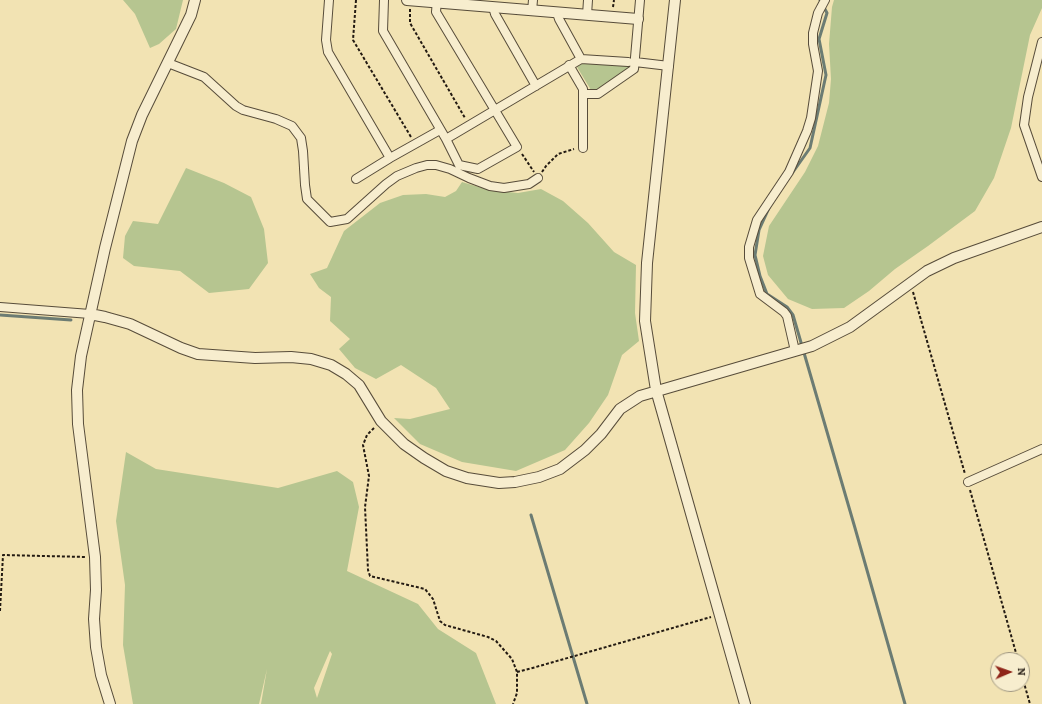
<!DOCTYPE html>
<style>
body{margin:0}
#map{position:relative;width:1042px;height:704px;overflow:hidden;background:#f2e3b3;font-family:Alegreya,serif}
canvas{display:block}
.north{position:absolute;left:990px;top:652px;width:40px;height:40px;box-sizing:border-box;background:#f7edce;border:1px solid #a29983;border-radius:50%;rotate:88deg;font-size:11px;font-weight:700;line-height:16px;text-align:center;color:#231a12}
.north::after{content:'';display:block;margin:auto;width:14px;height:18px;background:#8f2418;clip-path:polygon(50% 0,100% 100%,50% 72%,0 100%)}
</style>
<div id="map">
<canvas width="1042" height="704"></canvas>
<div class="north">N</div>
</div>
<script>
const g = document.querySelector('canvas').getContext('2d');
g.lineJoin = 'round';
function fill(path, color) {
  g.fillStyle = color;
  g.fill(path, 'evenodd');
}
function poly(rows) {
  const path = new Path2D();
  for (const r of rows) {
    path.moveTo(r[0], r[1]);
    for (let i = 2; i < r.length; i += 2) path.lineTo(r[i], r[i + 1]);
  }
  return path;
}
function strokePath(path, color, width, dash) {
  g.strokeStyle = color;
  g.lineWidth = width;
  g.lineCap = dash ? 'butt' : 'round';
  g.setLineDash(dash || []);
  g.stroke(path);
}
fill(poly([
 [123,0,183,0,176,29,159,44,150,48,135,14],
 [834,0,1042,0,1042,8,1030,35,1011,128,994,178,975,211,928,246,895,269,869,291,844,308,812,309,788,299,768,275,763,256,769,226,805,172,818,146,829,103,831,79,829,44,832,7],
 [583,63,630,66,630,69,598,91,591,90,577,67],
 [186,168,224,183,251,197,264,229,268,263,249,289,209,293,180,271,134,266,123,258,125,236,133,221,158,224],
 [462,182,489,190,518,193,541,189,563,201,588,223,614,252,636,265,635,313,639,341,622,355,608,395,589,423,565,450,516,471,462,462,420,444,394,418,410,419,450,409,436,388,401,365,376,379,355,368,339,349,350,339,330,321,331,297,319,288,310,274,327,268,344,231,380,203,403,195,426,194,445,197,456,191],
 [126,452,156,469,278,488,337,471,353,482,359,507,347,571,418,604,438,629,476,653,496,704,261,704,267,669,259,704,133,704,123,645,125,585,116,521],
 [330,651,332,654,317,698,314,688]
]), '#b6c590');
strokePath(poly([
 [793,172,810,148,826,75,819,39,827,13,820,0],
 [769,208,759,230,755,255,760,276,767,294,787,307,793,315,855,528,905,704],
 [0,315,71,320],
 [531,515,587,704]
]), '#6c7c73', 3);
const minor = poly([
 [329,0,326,40,328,52,390,158],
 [384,0,383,31,446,139,459,165,478,169,517,147,436,12,437,0],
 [493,7,495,14,536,86],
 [532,11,533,0],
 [587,15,588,0],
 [1042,42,1028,97,1024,125,1042,177],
 [581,59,628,62],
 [635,62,669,66],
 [168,63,204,77,236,106,243,110,276,119,292,126,301,138,303,151,305,185,307,199,330,222,347,219,386,184,397,176,416,168,427,165,436,165,450,169,469,178,490,186,504,188,529,184,538,178],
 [569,65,583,89,583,148],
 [584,94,598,94,634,69,640,0],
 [446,139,581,59,559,19,557,13],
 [356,179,390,158,440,130],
 [0,307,90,314],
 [795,351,787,316,784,312,760,294,749,258,749,247,757,220,789,172,807,131,811,118,818,71,813,44,813,33,818,13,825,0],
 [968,482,1042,449]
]);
const tertiary = poly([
 [407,0,638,19],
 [675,0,647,263,645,321,656,390,745,704],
 [90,314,105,317,130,324,181,348,198,354,255,358,291,357,311,359,331,365,346,374,359,385,381,421,404,444,424,458,446,471,467,478,499,483,515,482,539,477,560,469,585,450,601,434,620,409,640,396,812,346,850,327,927,271,954,258,1042,227],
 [110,704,101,675,96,647,94,619,96,590,95,557,78,424,77,390,81,356,105,248,132,141,142,115,191,15,195,0]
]);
strokePath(minor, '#574c3a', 10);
strokePath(tertiary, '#574c3a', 12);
strokePath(poly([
 [356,0,353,40,411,137],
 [613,7,614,0],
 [410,9,410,23,465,118],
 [522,154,534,172],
 [542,172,546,166,558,154,574,149],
 [913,292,965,474],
 [374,428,367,435,363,445,369,476,365,507,368,570,370,576,425,589,433,599,440,621,445,625,488,637,496,641,512,659,517,672,517,693,513,704],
 [970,490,1018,660],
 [0,611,3,555,86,557],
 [517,672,536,667,711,617],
 [1022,676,1030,704]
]), '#231a12', 2, [3, 2]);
strokePath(minor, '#f7edce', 8);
strokePath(tertiary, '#f7edce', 10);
</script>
